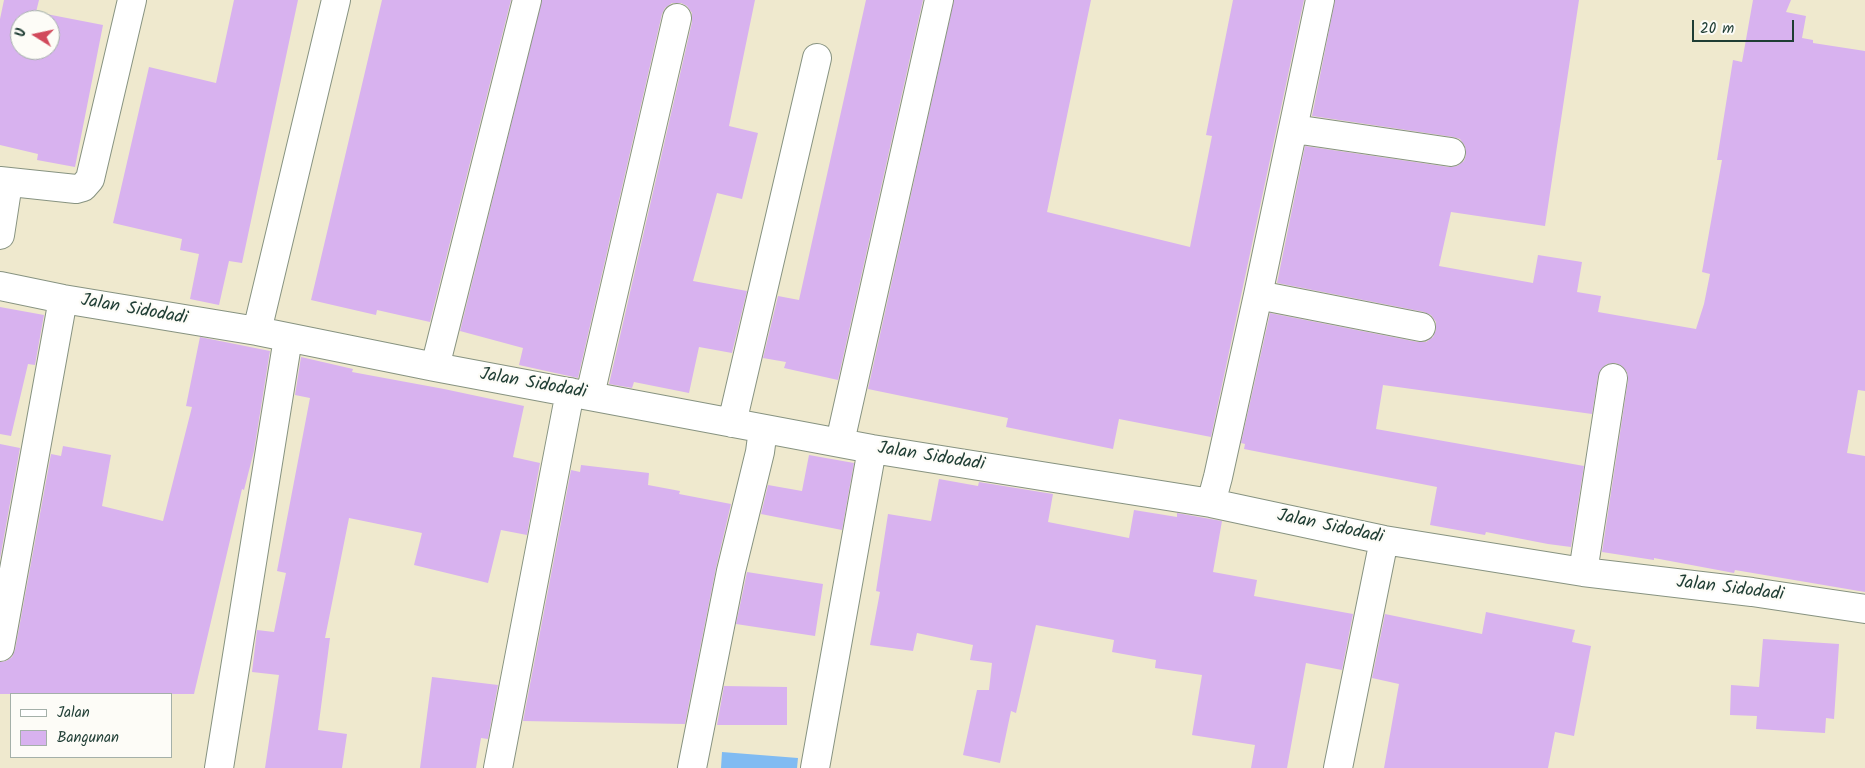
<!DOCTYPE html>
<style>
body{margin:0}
#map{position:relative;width:1865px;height:768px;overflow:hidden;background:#efe9ce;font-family:Kalam,sans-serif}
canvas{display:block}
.legend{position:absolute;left:10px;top:693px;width:162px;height:65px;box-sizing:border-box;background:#fdfcf7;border:1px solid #a4b0a9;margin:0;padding:6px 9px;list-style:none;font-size:15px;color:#1f3d34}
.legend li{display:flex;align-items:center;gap:10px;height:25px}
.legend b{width:25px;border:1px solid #a4b0a9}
.north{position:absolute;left:10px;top:10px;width:50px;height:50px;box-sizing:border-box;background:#fdfcf7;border:1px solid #a4b0a9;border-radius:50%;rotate:280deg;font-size:14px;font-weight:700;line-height:20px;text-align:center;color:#1f3d34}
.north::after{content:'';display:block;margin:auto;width:18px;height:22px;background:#d1495b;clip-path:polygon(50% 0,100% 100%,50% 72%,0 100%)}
.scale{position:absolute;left:1692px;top:20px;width:102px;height:22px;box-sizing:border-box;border:2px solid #1f3d34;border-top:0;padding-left:6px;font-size:15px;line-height:18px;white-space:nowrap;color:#1f3d34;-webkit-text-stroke:4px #fdfcf7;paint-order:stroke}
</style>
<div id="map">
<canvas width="1865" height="768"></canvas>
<ul class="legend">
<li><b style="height:6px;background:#fff"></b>Jalan</li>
<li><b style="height:14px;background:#d8b2ef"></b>Bangunan</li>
</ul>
<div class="north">U</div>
<div class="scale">20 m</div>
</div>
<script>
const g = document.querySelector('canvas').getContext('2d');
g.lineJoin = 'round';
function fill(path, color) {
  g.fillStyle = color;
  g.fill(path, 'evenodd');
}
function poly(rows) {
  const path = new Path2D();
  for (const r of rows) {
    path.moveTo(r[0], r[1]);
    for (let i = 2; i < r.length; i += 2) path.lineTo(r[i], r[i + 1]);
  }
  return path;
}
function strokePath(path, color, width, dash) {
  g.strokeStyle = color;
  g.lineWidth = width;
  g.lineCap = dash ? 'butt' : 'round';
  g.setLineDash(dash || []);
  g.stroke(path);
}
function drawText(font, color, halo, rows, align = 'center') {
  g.font = font + ' Kalam,sans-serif';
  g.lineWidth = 4.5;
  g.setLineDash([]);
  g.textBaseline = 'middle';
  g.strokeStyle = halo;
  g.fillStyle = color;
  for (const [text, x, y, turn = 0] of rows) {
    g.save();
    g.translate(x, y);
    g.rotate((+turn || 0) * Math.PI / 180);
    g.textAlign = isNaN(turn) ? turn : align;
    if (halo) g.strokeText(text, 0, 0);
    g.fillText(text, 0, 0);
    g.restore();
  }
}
fill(poly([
 [722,752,798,758,797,768,721,768]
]), '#80bbf2');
fill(poly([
 [4,0,39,0,36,12,103,25,75,167,37,160,38,154,0,145,0,19],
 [20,20,50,20,50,50,20,50],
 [234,0,298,0,242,263,229,261,219,305,190,299,199,254,180,250,182,239,113,223,149,67,216,83],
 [382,0,511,0,430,322,377,310,376,315,311,300],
 [542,0,755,0,729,126,758,133,742,199,717,193,693,281,747,291,732,353,699,347,689,393,634,382,632,388,609,384,692,22,692,13,687,6,681,3,672,3,665,8,662,14,578,378,519,365,523,348,460,331],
 [866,0,923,0,838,380,784,368,786,362,763,358,778,296,799,300],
 [954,0,1091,0,1047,212,1190,247,1212,136,1206,135,1233,0,1304,0,1211,437,1119,419,1113,449,1006,427,1008,418,868,389],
 [1335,0,1579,0,1545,226,1451,212,1439,266,1533,283,1538,255,1582,262,1577,292,1601,296,1598,312,1696,329,1704,304,1710,274,1702,272,1722,160,1717,160,1733,60,1742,62,1753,0,1791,0,1786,12,1806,16,1802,38,1813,40,1813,43,1865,51,1865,391,1858,390,1847,453,1865,456,1865,592,1735,570,1734,573,1654,558,1654,560,1602,552,1628,380,1627,372,1622,366,1616,363,1607,364,1601,369,1598,376,1592,414,1383,385,1376,429,1584,466,1571,547,1548,544,1486,532,1485,535,1430,525,1437,487,1244,449,1245,444,1241,443,1270,313,1418,342,1426,342,1433,337,1436,330,1436,322,1431,315,1424,312,1277,283,1305,146,1449,167,1457,166,1464,161,1466,155,1465,146,1460,139,1453,137,1312,116],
 [0,307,44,315,35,365,28,364,11,436,0,434],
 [200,337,270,351,254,451,244,490,242,489,194,694,0,694,0,662,6,661,12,657,15,650,51,454,61,456,63,446,111,455,102,506,163,521,192,407,186,406],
 [301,357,353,369,352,372,444,389,524,406,513,457,540,463,527,535,501,530,488,583,414,565,422,533,349,518,325,638,330,638,318,730,347,734,342,768,265,768,279,675,252,672,257,630,274,632,286,573,277,571,310,398,295,395],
 [0,444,20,448,0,559],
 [809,455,854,463,842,530,761,514,768,485,802,491],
 [581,465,649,473,648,485,680,491,679,494,731,504,716,568,685,724,523,721,571,470,580,472],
 [939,479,978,486,979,482,1053,494,1048,522,1129,538,1134,510,1177,517,1177,513,1222,521,1213,572,1257,580,1254,596,1353,614,1342,670,1306,663,1287,768,1251,768,1255,745,1192,735,1202,675,1155,668,1156,660,1112,652,1114,640,1036,625,1016,713,1011,711,1000,763,963,755,977,690,989,690,992,663,970,660,973,645,917,633,913,651,870,645,880,592,876,591,888,514,931,521],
 [747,572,823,584,815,636,736,624],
 [1486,612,1575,630,1572,642,1591,646,1574,736,1555,732,1548,768,1384,768,1399,684,1372,678,1385,614,1482,634],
 [1763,639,1839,644,1834,719,1826,718,1825,733,1756,729,1757,716,1730,715,1731,685,1759,687],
 [432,677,498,685,488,739,481,738,476,768,420,768],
 [724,686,787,687,787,725,717,725]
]), '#d8b2ef');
const minor = poly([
 [1294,129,1451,152],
 [0,181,76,189,83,187,90,179,132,0],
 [0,235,8,183],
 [0,286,63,299,257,331,435,367,872,449,1211,503,1384,540,1583,572,1752,592,1865,609],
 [1258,295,1421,327],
 [257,331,336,0],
 [435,367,527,0],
 [590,395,677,18],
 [732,423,817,58],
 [840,442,939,0],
 [1211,503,1218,477,1258,295,1320,0],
 [1583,572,1613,378],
 [0,647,63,299],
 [219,768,288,338],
 [498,768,570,392],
 [692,768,731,571,760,452,763,429],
 [815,768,872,449],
 [1338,768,1384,540]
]);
strokePath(minor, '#879381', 30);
strokePath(minor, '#fff', 28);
drawText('18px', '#1f3d34', '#fdfcf7', [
 ["Jalan Sidodadi",134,311,10],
 ["Jalan Sidodadi",533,385,10],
 ["Jalan Sidodadi",931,458,9],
 ["Jalan Sidodadi",1330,528,12],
 ["Jalan Sidodadi",1730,590,7]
]);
</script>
